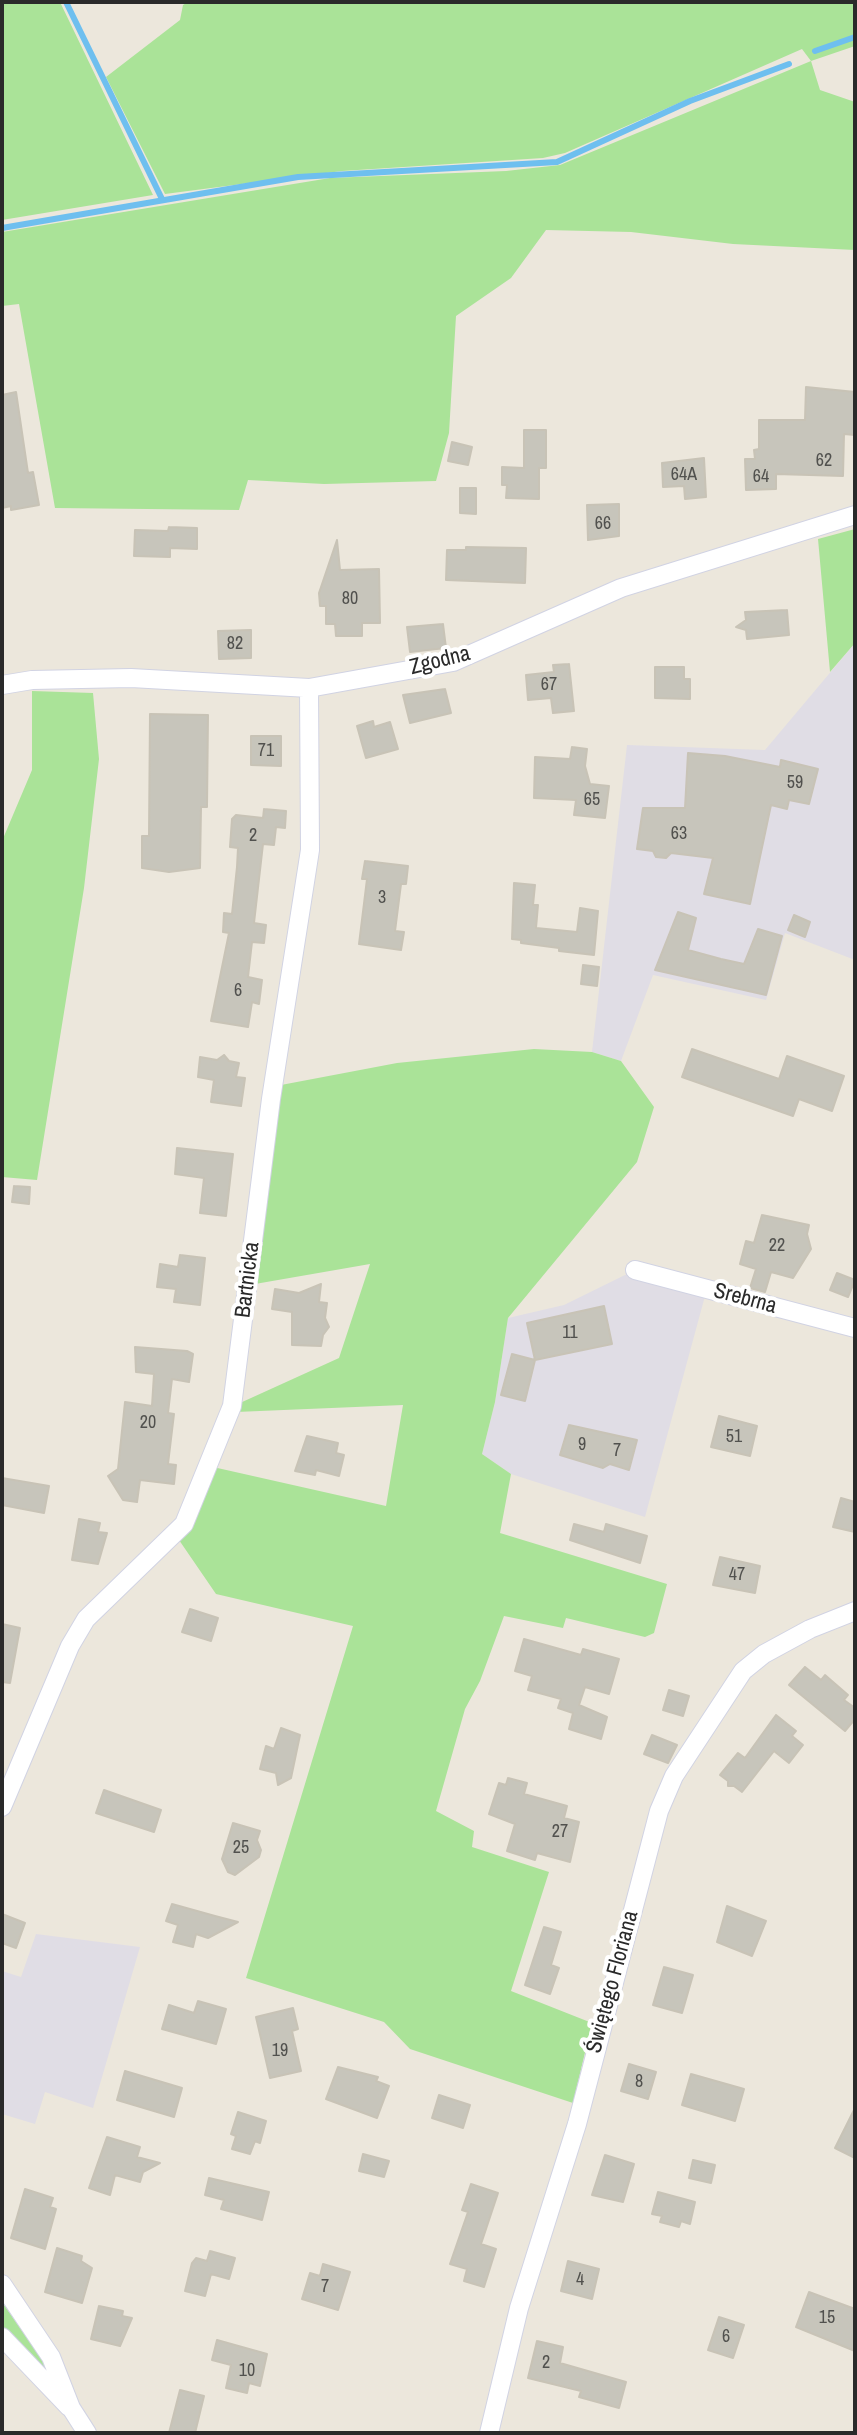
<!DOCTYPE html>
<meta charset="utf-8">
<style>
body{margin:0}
#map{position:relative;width:857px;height:2435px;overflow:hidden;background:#ece7dc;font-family:"Archivo Narrow",sans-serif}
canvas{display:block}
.frame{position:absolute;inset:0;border:4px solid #2a2a2a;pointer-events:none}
</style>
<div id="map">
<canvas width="857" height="2435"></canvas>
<div class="frame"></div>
</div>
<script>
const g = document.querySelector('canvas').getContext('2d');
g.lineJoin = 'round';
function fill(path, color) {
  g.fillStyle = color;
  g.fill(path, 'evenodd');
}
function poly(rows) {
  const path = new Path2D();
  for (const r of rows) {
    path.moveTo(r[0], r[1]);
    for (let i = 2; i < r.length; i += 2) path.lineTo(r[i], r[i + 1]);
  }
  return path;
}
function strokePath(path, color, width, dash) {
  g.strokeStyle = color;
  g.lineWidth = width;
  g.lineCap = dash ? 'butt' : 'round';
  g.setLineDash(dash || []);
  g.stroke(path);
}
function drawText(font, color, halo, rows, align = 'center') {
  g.font = font + ' "Archivo Narrow",sans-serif';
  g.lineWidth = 8;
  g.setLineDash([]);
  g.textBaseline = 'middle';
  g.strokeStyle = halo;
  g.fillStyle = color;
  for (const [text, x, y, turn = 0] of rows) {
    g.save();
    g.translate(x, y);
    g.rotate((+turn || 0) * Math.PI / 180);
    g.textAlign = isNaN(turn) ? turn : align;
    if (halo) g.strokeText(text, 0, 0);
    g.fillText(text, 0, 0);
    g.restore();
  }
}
fill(poly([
 [855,643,855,960,785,933,766,1000,653,975,621,1061,592,1052,627,745,765,750],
 [627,1274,705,1296,645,1517,511,1474,482,1454,495,1402,508,1318,564,1305],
 [36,1934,140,1947,93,2108,45,2092,35,2124,2,2114,2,1971,21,1977]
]), '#e0dde5');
fill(poly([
 [2,2,60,2,153,195,2,220],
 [188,2,855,2,855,46,811,61,820,90,855,102,855,250,733,244,631,232,546,230,511,278,456,316,449,433,436,481,324,484,248,480,239,510,55,508,19,304,2,306,2,232,330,178,506,171,560,165,811,61,802,49,565,153,543,158,342,171,165,194,106,77,180,20,183,5],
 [855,529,855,643,830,672,818,539],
 [32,691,93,693,99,759,84,888,37,1180,2,1177,2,841,32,770],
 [534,1049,592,1052,621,1061,654,1107,637,1162,508,1318,495,1402,482,1454,511,1474,500,1533,667,1584,654,1633,645,1637,566,1618,563,1628,504,1616,480,1681,465,1709,436,1811,474,1831,472,1847,549,1872,511,1991,592,2023,573,2103,410,2049,384,2022,246,1978,353,1626,216,1594,179,1540,213,1467,386,1506,403,1405,236,1412,240,1403,339,1358,370,1264,255,1284,281,1085,397,1063],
 [2,2302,55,2378,52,2381,2,2328]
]), '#aae398');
strokePath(poly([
 [66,2,162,199],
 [815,51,855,37],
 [2,228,298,177,557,162,690,101,789,64]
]), '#6ebfef', 6);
const building = poly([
 [806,387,855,392,855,435,844,434,843,476,776,474,776,489,746,490,745,459,755,459,754,450,759,449,759,420,805,420,806,387],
 [16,392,28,473,33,472,39,505,11,510,11,506,2,508,2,395,16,392],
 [524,430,546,430,546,468,539,468,539,499,506,498,507,485,502,485,502,467,524,468,524,430],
 [452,442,472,447,468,465,448,461,452,442],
 [704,458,706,497,685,499,684,486,663,487,662,463,704,458],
 [460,488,476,488,476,514,460,513,460,488],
 [619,504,619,536,588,540,587,505,619,504],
 [169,527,197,528,197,549,170,548,170,557,134,556,135,530,168,531,169,527],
 [337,540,340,570,379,569,380,623,362,623,362,636,336,636,335,624,326,624,326,606,320,606,319,593,337,540],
 [466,547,526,548,525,583,446,580,447,550,466,550,466,547],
 [787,610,789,635,747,639,746,630,736,627,746,620,745,612,787,610],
 [443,624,446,648,410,652,407,627,443,624],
 [251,630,251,658,219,659,218,631,251,630],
 [569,664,574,711,553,713,551,698,528,700,526,675,554,672,553,665,569,664],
 [655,667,684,667,684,679,690,679,690,699,655,698,655,667],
 [445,689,451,713,410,723,403,695,445,689],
 [150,714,208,715,207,807,201,807,200,868,169,872,142,868,142,836,149,836,150,714],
 [373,721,374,727,390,722,398,749,366,758,357,726,373,721],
 [251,736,281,736,281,766,251,765,251,736],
 [572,747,587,749,585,766,590,784,609,786,605,818,574,815,576,800,534,798,535,757,570,759,572,747],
 [688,753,725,756,780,767,781,760,818,769,809,804,789,800,787,809,771,805,750,904,704,894,713,858,671,853,666,858,656,857,653,851,637,849,643,808,685,808,688,753],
 [264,809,286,811,285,828,276,827,274,845,263,844,254,923,266,925,264,943,252,942,248,977,262,980,259,1004,252,1002,248,1027,211,1021,229,933,223,932,224,913,232,914,237,867,238,848,230,847,232,819,236,815,263,818,264,809],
 [365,861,408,866,406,884,401,884,395,931,404,932,401,950,359,944,367,879,362,879,365,861],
 [514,883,535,885,533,905,538,905,536,928,577,932,580,908,598,911,594,955,559,951,559,948,521,943,521,940,512,939,514,883],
 [678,912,696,918,688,950,721,959,744,964,758,929,782,936,766,995,655,970,678,912],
 [794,915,810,922,805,937,788,930,794,915],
 [583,965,599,967,597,986,581,984,583,965],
 [692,1049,779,1079,787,1056,844,1076,832,1111,799,1099,793,1116,682,1077,692,1049],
 [224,1055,229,1061,239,1063,236,1077,245,1078,241,1106,211,1102,214,1080,198,1077,200,1057,217,1060,224,1055],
 [177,1148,233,1154,226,1216,200,1213,204,1178,175,1174,177,1148],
 [14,1186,30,1187,29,1204,12,1202,14,1186],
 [762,1215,809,1225,807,1234,811,1249,793,1278,771,1272,765,1292,750,1288,756,1269,740,1264,746,1241,754,1243,762,1215],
 [180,1255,205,1258,200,1305,174,1302,176,1289,157,1287,160,1264,178,1267,180,1255],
 [837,1273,855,1280,848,1297,830,1290,837,1273],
 [321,1284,319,1302,327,1303,325,1318,329,1327,323,1335,321,1346,292,1345,292,1312,272,1309,275,1289,299,1293,321,1284],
 [604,1306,612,1344,535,1360,527,1323,604,1306],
 [135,1347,187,1351,193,1354,189,1382,172,1379,168,1413,174,1414,168,1464,176,1465,174,1484,140,1480,137,1502,123,1500,108,1476,118,1469,125,1402,152,1406,154,1374,136,1372,135,1347],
 [512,1354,535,1360,525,1401,501,1395,512,1354],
 [719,1416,757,1426,750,1456,711,1447,719,1416],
 [569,1425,637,1440,629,1470,610,1464,603,1468,560,1455,569,1425],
 [307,1436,338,1443,336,1453,344,1455,339,1476,316,1470,315,1475,295,1471,307,1436],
 [2,1478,49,1486,44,1513,2,1505,2,1478],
 [841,1498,855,1502,855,1532,833,1527,841,1498],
 [79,1519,100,1523,98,1532,107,1533,98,1564,72,1560,79,1519],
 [574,1524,604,1532,606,1524,647,1536,640,1563,570,1540,574,1524],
 [720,1557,760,1566,755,1593,713,1585,720,1557],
 [190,1609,218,1618,211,1641,182,1632,190,1609],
 [2,1624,20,1628,10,1683,2,1682,2,1624],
 [524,1639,581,1655,583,1649,619,1659,609,1694,585,1687,579,1705,607,1717,601,1739,569,1729,573,1713,558,1708,561,1699,528,1690,532,1676,515,1671,524,1639],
 [805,1667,821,1680,825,1675,848,1695,844,1700,855,1708,855,1719,845,1731,789,1685,805,1667],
 [669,1690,689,1696,683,1716,663,1710,669,1690],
 [776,1715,796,1731,792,1736,803,1745,789,1763,774,1751,742,1792,734,1786,728,1786,728,1781,720,1775,738,1753,745,1758,776,1715],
 [281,1728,300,1735,291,1778,278,1785,276,1773,260,1769,266,1746,274,1749,281,1728],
 [652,1735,677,1745,668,1763,644,1754,652,1735],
 [508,1778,527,1783,524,1794,567,1806,564,1818,579,1822,570,1862,537,1853,535,1860,507,1851,515,1824,489,1814,499,1783,506,1785,508,1778],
 [104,1790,161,1810,154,1832,96,1813,104,1790],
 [233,1823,260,1831,257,1840,261,1850,259,1857,235,1875,228,1872,222,1859,233,1823],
 [172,1904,215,1916,238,1922,208,1938,196,1934,193,1947,173,1942,178,1925,166,1921,172,1904],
 [727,1906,766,1921,752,1956,717,1942,727,1906],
 [2,1914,25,1923,16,1948,2,1943,2,1914],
 [544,1927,561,1932,551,1965,559,1968,550,1994,525,1985,544,1927],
 [664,1967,693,1975,682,2013,653,2005,664,1967],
 [198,2001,226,2009,216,2044,162,2029,169,2005,194,2013,198,2001],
 [293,2008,298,2029,292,2031,301,2071,270,2078,256,2017,293,2008],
 [629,2064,656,2072,648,2099,621,2091,629,2064],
 [338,2067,378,2077,376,2081,389,2086,377,2118,326,2099,338,2067],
 [125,2071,182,2088,174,2117,117,2100,125,2071],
 [691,2074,744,2089,735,2121,682,2105,691,2074],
 [439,2095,470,2105,463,2128,432,2118,439,2095],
 [855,2108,855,2158,835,2148,855,2108],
 [238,2112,266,2121,260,2143,255,2141,250,2154,232,2149,236,2136,231,2134,238,2112],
 [107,2137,140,2147,137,2157,160,2163,143,2172,140,2182,115,2175,110,2195,89,2188,107,2137],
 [363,2154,389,2161,384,2177,359,2171,363,2154],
 [605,2155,634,2164,623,2202,592,2195,605,2155],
 [693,2160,715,2165,711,2183,689,2178,693,2160],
 [209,2178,269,2192,262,2220,221,2209,224,2200,205,2195,209,2178],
 [471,2184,498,2193,481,2244,496,2249,484,2287,464,2281,467,2269,450,2264,468,2212,462,2210,471,2184],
 [25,2189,53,2198,50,2207,56,2209,45,2249,11,2238,25,2189],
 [658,2192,695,2202,690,2224,681,2221,679,2227,660,2222,662,2216,652,2214,658,2192],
 [57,2248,82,2256,81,2261,92,2268,82,2303,45,2292,57,2248],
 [210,2251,235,2258,229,2279,211,2274,205,2296,185,2291,192,2263,196,2258,207,2261,210,2251],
 [568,2261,599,2269,592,2299,561,2291,568,2261],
 [323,2264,350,2272,338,2310,302,2299,310,2273,320,2276,323,2264],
 [809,2292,855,2309,855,2351,796,2327,809,2292],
 [99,2306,123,2311,122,2316,132,2318,120,2346,91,2339,99,2306],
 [719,2317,744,2325,733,2358,708,2350,719,2317],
 [217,2340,267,2354,260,2386,249,2383,247,2393,226,2388,231,2365,212,2360,217,2340],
 [537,2341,563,2347,560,2363,626,2382,619,2408,579,2397,581,2391,528,2378,537,2341],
 [180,2390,204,2396,195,2433,169,2433,180,2390]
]);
fill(building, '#c7c5bb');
strokePath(building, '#c8c3b6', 2);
const street = poly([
 [2,685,32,680,131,678,309,688,453,662,621,588,855,515],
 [635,1270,855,1328],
 [2,1807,70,1646,86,1619,184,1524,232,1406,271,1099,310,850,309,688],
 [2,2284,51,2357,71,2408,87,2433],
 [2,2337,69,2407],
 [489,2433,519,2308,577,2124,659,1811,674,1776,743,1671,764,1654,810,1629,855,1611]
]);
strokePath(street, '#d1d3e3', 20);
strokePath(street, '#fff', 18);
drawText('18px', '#51514e', null, [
 ["62",824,461],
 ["64A",684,475],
 ["64",761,477],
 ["66",603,524],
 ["80",350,599],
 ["82",235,644],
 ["67",549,685],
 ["71",266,751],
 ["59",795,783],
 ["65",592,800],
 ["63",679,834],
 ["2",253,836],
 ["3",382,898],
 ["6",238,991],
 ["22",777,1246],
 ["11",570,1333],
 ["20",148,1423],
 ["51",734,1437],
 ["9",582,1445],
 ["7",617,1451],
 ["47",737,1575],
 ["27",560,1832],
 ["25",241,1848],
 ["19",280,2051],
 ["8",639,2082],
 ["4",580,2280],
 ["7",325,2287],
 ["15",827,2318],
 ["6",726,2337],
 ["2",546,2363],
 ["10",247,2371]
]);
drawText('22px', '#2a2a2a', '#fff', [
 ["Zgodna",440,661,-14],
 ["Bartnicka",248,1280,-83],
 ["Srebrna",745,1299,15],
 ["Świętego Floriana",613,1982,-75]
]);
</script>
